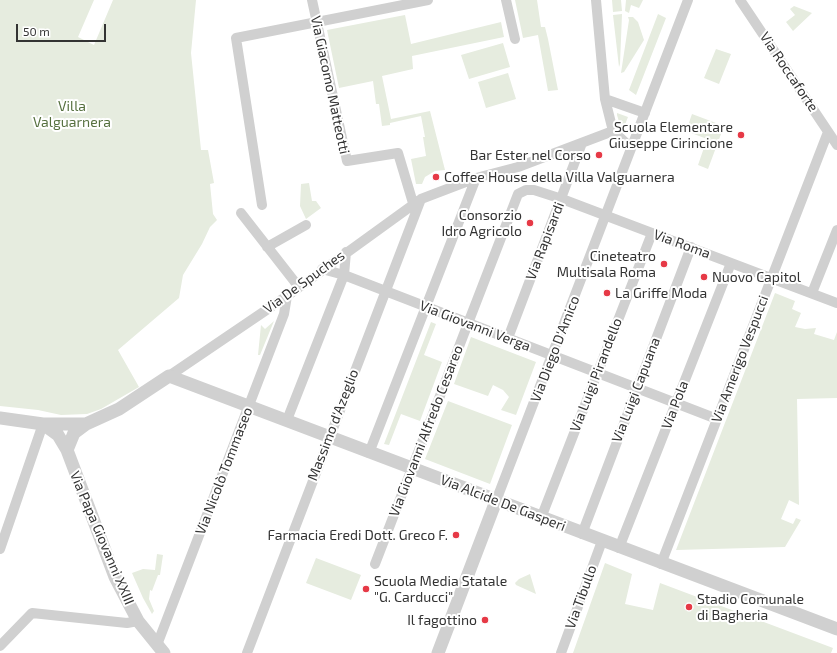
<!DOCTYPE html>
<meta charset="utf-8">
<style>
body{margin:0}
#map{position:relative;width:837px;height:653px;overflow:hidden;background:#fff;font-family:"Exo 2",sans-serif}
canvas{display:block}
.scale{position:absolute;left:16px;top:24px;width:90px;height:18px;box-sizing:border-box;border:2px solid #333;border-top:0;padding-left:5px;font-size:12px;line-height:14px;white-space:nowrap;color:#333;-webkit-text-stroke:3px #fff;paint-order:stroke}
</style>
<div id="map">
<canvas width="837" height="653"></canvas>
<div class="scale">50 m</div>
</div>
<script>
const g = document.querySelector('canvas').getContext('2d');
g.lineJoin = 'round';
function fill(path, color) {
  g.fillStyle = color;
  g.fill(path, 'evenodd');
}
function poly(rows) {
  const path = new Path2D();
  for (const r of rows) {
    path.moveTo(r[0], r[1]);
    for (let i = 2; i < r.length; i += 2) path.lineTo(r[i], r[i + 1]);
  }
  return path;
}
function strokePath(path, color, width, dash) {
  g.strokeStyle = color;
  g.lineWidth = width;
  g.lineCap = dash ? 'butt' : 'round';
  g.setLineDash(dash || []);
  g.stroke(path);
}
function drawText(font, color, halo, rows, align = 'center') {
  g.font = font + ' "Exo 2",sans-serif';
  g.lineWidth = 4;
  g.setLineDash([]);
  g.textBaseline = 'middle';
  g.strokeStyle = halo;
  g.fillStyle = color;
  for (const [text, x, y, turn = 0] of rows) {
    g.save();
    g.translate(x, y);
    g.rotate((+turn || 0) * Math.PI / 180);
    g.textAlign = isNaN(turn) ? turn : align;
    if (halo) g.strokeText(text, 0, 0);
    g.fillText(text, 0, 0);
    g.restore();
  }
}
fill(poly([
 [0,0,94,0,78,37,94,45,113,0,196,0,191,53,201,150,208,150,214,183,210,184,213,214,217,220,210,227,202,244,183,275,179,298,118,350,139,387,101,409,87,414,61,415,38,410,0,406],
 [515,0,537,0,541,27,545,27,548,39,558,90,548,91,538,35,523,38],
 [612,0,621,0,622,11,613,12],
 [626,0,643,0,639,8,631,5,629,13,625,11],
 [794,6,812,13,793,31,786,22,795,15,790,9],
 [622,14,620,64,619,67,613,15],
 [658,14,666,18,636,95,629,90],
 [405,15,411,44,501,22,504,37,412,56,413,69,382,76,391,119,430,111,445,170,435,171,425,177,422,184,416,184,411,159,426,156,423,137,425,137,421,116,390,123,390,125,382,126,379,104,376,104,373,81,339,88,327,30],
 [628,17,633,17,638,22,644,40,624,72,621,73,629,20],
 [503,43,510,67,469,79,461,55],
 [716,49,731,54,719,84,704,78],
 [508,73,516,99,486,108,478,82],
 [617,113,628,117,622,132,617,115],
 [692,114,724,126,708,169,698,165,707,139,686,131],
 [309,183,312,201,316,201,321,208,306,219,300,206,301,184],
 [775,293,795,301,792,309,801,313,795,327,805,329,816,328,814,334,834,340,837,332,837,398,797,399,799,505,789,500,781,519,793,524,796,518,801,520,785,547,676,550],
 [274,321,260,355,258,355,261,325,265,329],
 [431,322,436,324,424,355,442,362,420,421,401,414,389,445,384,444],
 [471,337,536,362,516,415,501,410,509,397,503,390,493,385,488,396,454,384],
 [448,401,512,425,490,484,425,459],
 [157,554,163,555,160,575,158,575,152,591,150,590,149,599,154,611,152,614,143,598,132,573,143,569,155,570],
 [316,558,361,575,351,600,306,583],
 [605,563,632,574,625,604,653,610,660,583,833,648,831,653,573,653],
 [530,574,536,594,516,585,515,583,519,579]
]), '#e6ecdf');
strokePath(poly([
 [312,0,347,161,398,153,413,203],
 [506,0,515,39],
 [596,0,605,99,613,131,631,148],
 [740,0,837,145],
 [605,99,645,113],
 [262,205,236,38,428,0],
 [241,213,298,286],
 [267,247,306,225],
 [322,269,344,275,717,419],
 [812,293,837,230],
 [508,338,582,143],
 [169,376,287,296,421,199,476,178,518,167,613,131],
 [287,420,344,275,346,252],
 [369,453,476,178],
 [496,501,688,0],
 [541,518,652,233],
 [582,534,691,247],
 [619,548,731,263],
 [0,549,43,424],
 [375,564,518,194,526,190,534,190,562,199,837,303],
 [661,564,828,132],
 [157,645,284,314,287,296],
 [0,646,32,613,127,623,138,621],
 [247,653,421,199],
 [561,653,602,541]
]), '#d0d0d0', 10);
strokePath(poly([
 [0,418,43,424,86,424,119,409,169,376,837,629],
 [43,424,58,435,67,450,115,577,138,621,164,653],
 [67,450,74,433,86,424],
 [438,653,496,501]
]), '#d0d0d0', 13);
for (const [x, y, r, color] of [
 [741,135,4,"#e63946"],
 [599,155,4,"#e63946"],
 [436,177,4,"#e63946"],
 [530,223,4,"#e63946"],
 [664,264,4,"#e63946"],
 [704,277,4,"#e63946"],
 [607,293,4,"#e63946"],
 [456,535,4,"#e63946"],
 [366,589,4,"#e63946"],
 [689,607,4,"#e63946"],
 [485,620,4,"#e63946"]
]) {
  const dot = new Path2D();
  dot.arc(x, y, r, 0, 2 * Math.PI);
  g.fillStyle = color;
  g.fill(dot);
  strokePath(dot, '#fff', 1.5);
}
drawText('14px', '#333', '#fff', [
 ["Via Roccaforte",789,72,56],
 ["Via Giacomo Matteotti",330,85,78],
 ["Via Rapisardi",545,241,-69],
 ["Via Roma",682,244,20],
 ["Via De Spuches",304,282,-36],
 ["Via Giovanni Verga",475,326,21],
 ["Via Diego D'Amico",555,349,-69],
 ["Via Amerigo Vespucci",740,359,-69],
 ["Via Luigi Pirandello",596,375,-69],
 ["Via Luigi Capuana",636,390,-69],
 ["Via Pola",675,405,-69],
 ["Massimo d'Azeglio",333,425,-69],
 ["Via Giovanni Alfredo Cesareo",426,431,-69],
 ["Via Nicolò Tommaseo",224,471,-69],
 ["Via Alcide De Gasperi",503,503,21],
 ["Via Papa Giovanni XXIII",102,538,67],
 ["Via Tibullo",581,597,-70]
]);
drawText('14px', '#56703f', '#fff', [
 ["Villa",72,106],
 ["Valguarnera",72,122]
]);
drawText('14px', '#333', '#fff', [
 ["Scuola Elementare",733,127],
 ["Giuseppe Cirincione",733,143],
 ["Bar Ester nel Corso",591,155],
 ["Coffee House della Villa Valguarnera",444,177,"left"],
 ["Consorzio",522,215],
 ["Idro Agricolo",522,231],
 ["Cineteatro",656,256],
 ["Multisala Roma",656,272],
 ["Nuovo Capitol",712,277,"left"],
 ["La Griffe Moda",615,293,"left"],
 ["Farmacia Eredi Dott. Greco F.",448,535],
 ["Scuola Media Statale",374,581,"left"],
 ["\"G. Carducci\"",374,597,"left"],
 ["Stadio Comunale",697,599,"left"],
 ["di Bagheria",697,615,"left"],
 ["Il fagottino",477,620]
], 'right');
</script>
